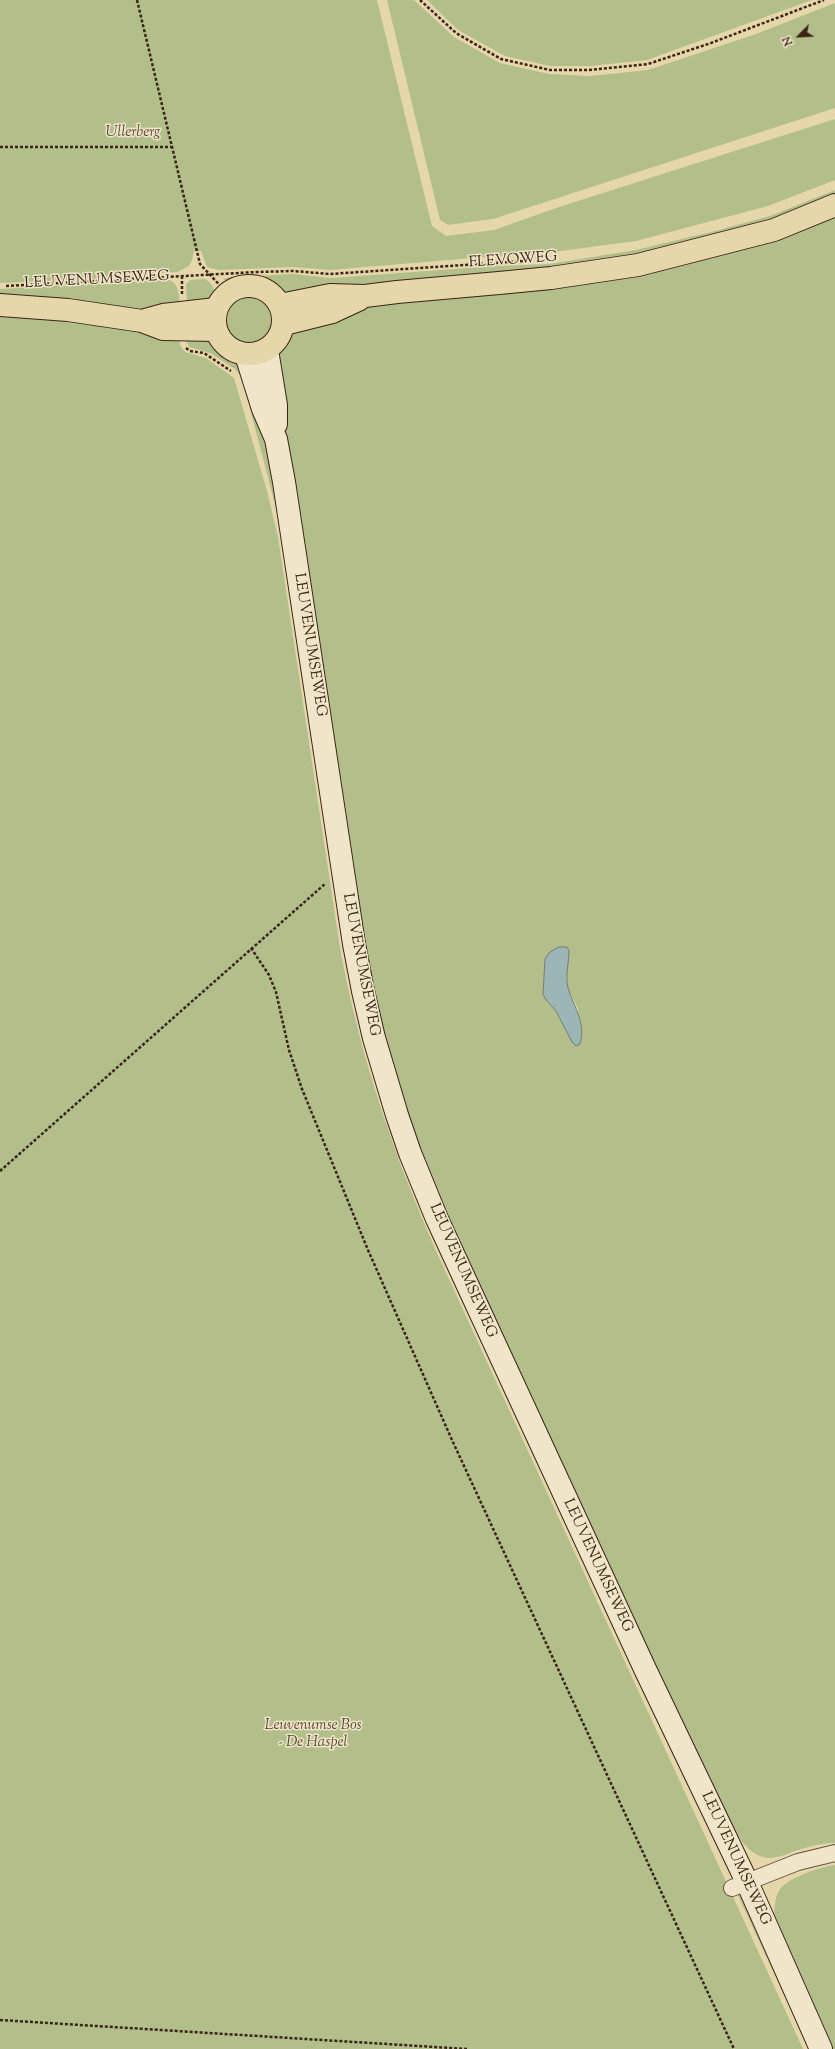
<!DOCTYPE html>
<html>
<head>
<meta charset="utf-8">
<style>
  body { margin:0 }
  #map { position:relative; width:835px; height:2049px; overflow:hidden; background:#e6d7ab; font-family:"Sorts Mill Goudy",serif }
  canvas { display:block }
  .north { position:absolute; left:779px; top:16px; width:40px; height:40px; -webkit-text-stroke:3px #efe5c8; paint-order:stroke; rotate:246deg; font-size:11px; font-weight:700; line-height:16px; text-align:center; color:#3b2317 }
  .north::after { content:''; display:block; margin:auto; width:14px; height:18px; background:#3b2317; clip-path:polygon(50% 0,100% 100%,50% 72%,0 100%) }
</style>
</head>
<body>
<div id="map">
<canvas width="835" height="2049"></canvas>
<div class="north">N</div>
</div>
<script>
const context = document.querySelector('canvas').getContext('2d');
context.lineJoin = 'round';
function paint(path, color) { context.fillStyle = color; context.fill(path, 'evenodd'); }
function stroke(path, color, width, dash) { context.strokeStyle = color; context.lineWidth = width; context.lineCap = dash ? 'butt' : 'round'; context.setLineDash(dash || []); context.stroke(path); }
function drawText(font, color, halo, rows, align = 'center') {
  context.font = font + ' "Sorts Mill Goudy",serif'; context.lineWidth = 3; context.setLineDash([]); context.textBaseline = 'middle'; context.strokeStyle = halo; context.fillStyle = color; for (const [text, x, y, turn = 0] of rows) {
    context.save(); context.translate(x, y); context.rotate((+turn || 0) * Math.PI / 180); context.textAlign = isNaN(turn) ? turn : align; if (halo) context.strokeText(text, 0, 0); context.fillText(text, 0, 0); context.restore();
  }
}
const green = new Path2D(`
  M0 0H377L432 226 446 236 494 230 559 207 835 119V180L768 206 636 241 546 253 496 256 330 270 293 267 219 270 207 267 201 251H194L192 260 189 266 177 272 135 274 104 278 0 283Z
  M387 0H414L454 37 500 63 549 74 590 76 648 70 756 34 835 3V108L493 219 448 225 440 220Z
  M427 0H812L647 60 590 66H550L505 56 458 30Z
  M835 190V195L772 221 638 256 550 270 283 295C273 288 264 281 251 280 241 279 232 286 223 279L232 277 293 274 331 278 496 266 549 264 636 250 715 231 770 216Z
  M835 214V1843C824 1843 812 1846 801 1849 793 1851 785 1856 777 1857 757 1862 744 1846 735 1831L691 1739 625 1609 417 1151 369 988 276 382V352L294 328 359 309ZM545 959 567 976V987L578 1009 572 1042 556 1011 546 1001 543 994Z
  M205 279C213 284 216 290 214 299L187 307 186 284 190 280Z
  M169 280C180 284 179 297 180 307L140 309 0 296V289Z
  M227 320a22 22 0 1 1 44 0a22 22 0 1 1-44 0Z
  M0 314 95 324 140 332 179 335 180 345 185 352 206 358 234 378 267 491 278 537 340 948C361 1061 395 1159 442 1264L803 2049H0Z
  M210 339 226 354 238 362 268 449 283 535 242 378 235 369 210 353 189 347 186 340Z
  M835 1865V2049H830L774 1913C775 1905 775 1896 780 1889 790 1877 820 1867 835 1865Z
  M737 1888 812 2049H809L735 1889Z`);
const water = new Path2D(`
  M559 947H567L569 951C569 962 565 976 568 988 574 1008 586 1022 580 1044L576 1046 572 1042 556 1011 546 1000 543 994 545 959 549 953Z`);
const path = new Path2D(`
  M137 0 200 264 227 293
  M420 0 456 33 501 59 550 70H589L648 64 711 43 824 0
  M0 147H171
  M6 286 256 272 293 271 330 274 524 261
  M182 294V277
  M186 348 190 351 204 353 231 371
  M251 948 269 975 276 992 289 1050 302 1089 368 1250 452 1440 734 2049
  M0 1171 326 883
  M0 2020 467 2049`);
const minor = new Path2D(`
  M732 1888 798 1862 835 1853`);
const secondary = new Path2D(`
  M267 350 276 405V424
  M246 355 263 409 276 439 284 482 354 944 363 991 374 1038 397 1115 410 1153 437 1219 645 1669 747 1882 821 2049`);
const primary = new Path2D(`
  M215 320a34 34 0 1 1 68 0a34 34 0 1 1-68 0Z
  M0 305 68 310 142 321 163 329 216 330
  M280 305 330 295 365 296 397 292 499 283 551 278 638 265 774 230 835 205
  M145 320 163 315 216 309
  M284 324 332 312 360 299`);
const parkNames = [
  ["Ullerberg",133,133],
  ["Leuvenumse Bos",313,1726],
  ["- De Haspel",313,1743]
];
const streetNames = [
  ["FLEVOWEG",513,261,-4],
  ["LEUVENUMSEWEG",97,281,-3],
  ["LEUVENUMSEWEG",309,645,81],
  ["LEUVENUMSEWEG",360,965,79],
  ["LEUVENUMSEWEG",462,1271,66],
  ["LEUVENUMSEWEG",597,1566,65],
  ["LEUVENUMSEWEG",735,1859,65]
];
paint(green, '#b2bf8b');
paint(water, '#9cb6b5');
stroke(water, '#757b76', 1);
stroke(minor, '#66503c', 18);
stroke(secondary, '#3b2317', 24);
stroke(primary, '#3b2317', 24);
stroke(path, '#3b2317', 2.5, [3, 2]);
stroke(minor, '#efe5c8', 16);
stroke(secondary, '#efe5c8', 22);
stroke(primary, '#e6d7ab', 22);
drawText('italic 15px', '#594a34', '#efe5c8', parkNames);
drawText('15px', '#3b2317', '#efe5c8', streetNames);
</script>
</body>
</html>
